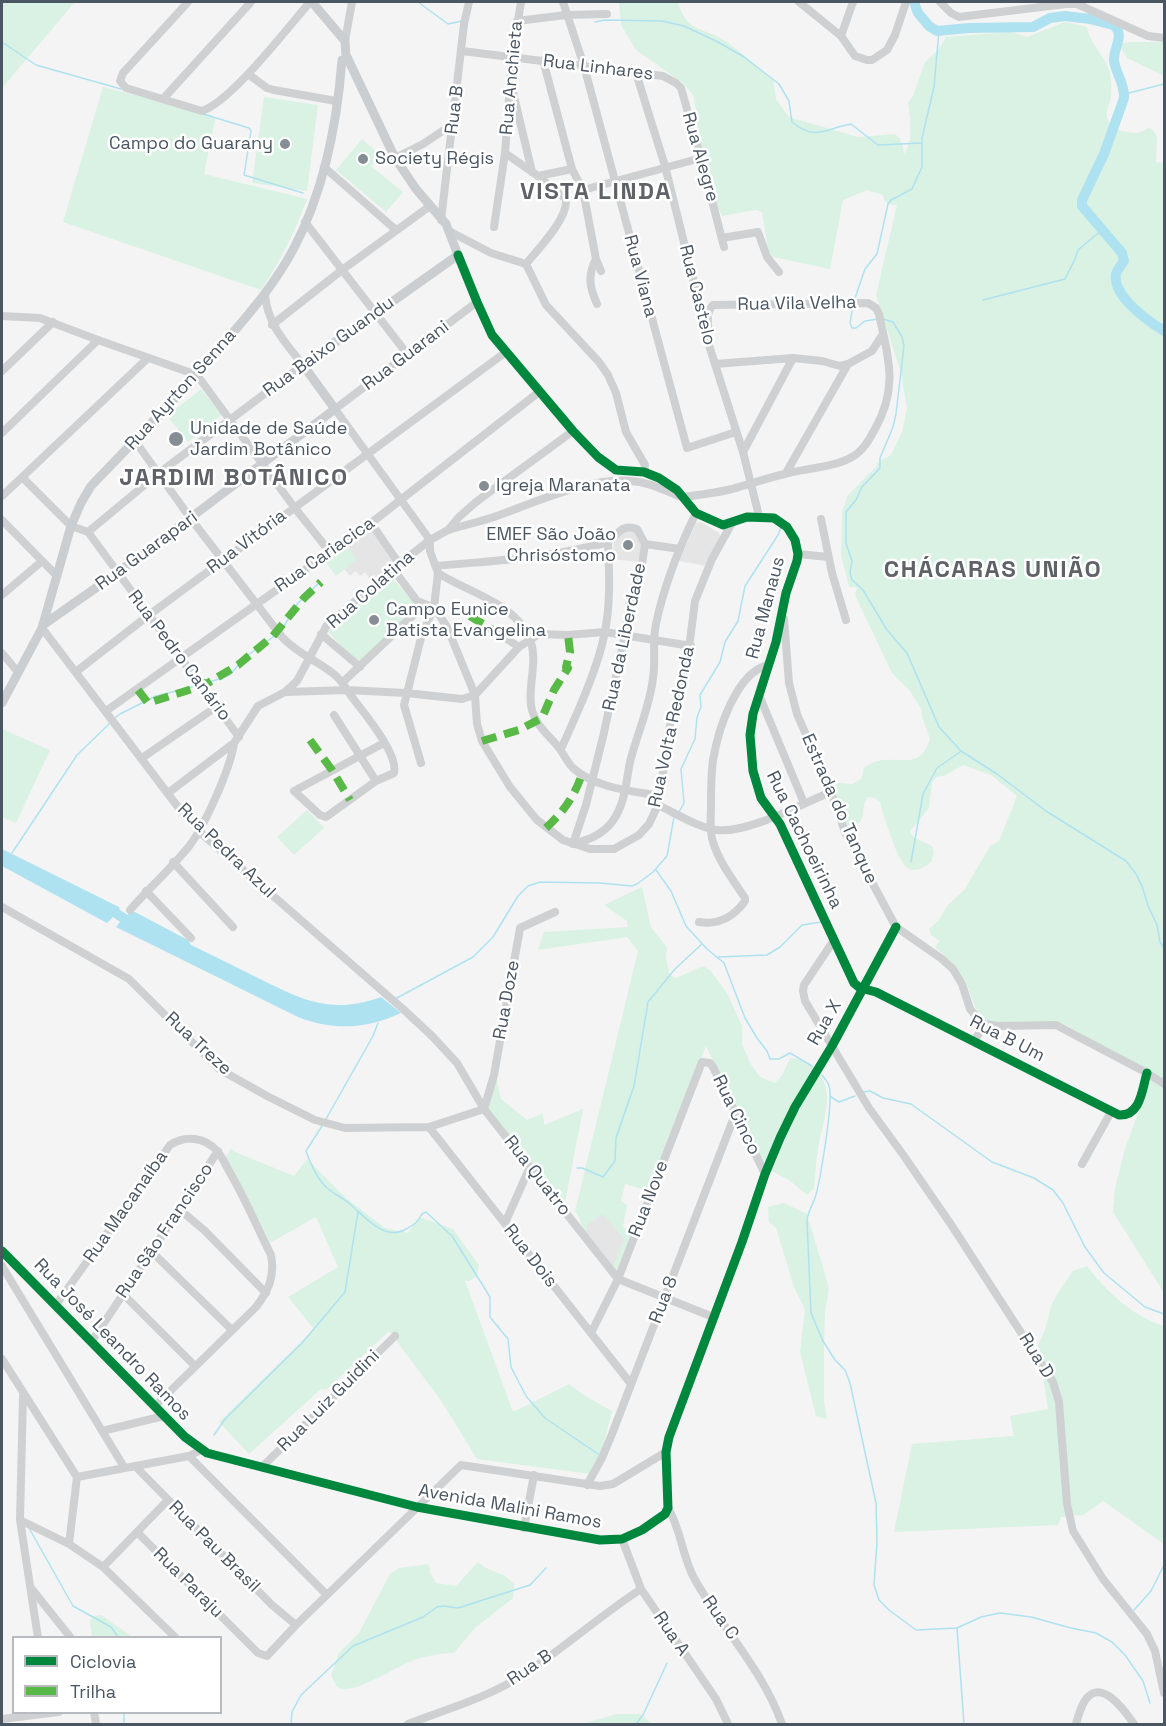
<!DOCTYPE html>
<html>
<head>
<meta charset="utf-8">
<style>
  body { margin:0 }
  #map { position:relative; width:1166px; height:1726px; overflow:hidden; background:#f4f4f4; font-family:"Space Grotesk",sans-serif }
  canvas { display:block }
  .frame { position:absolute; inset:0; border:3px solid #4a5661; pointer-events:none }
  .legend { position:absolute; left:12px; top:1636px; width:210px; height:78px; box-sizing:border-box; background:#fff; border:2px solid #b7bbc0; margin:0; padding:8px 10px; list-style:none; font-size:18px; color:#4a5661 }
  .legend li { display:flex; align-items:center; gap:12px; height:30px }
  .legend b { width:30px; border:2px solid #b7bbc0 }
</style>
</head>
<body>
<div id="map">
<canvas width="1166" height="1726"></canvas>
<div class="frame"></div>
<ul class="legend">
<li><b style="height:8px;background:#00873e"></b>Ciclovia</li>
<li><b style="height:8px;background:#58b947"></b>Trilha</li>
</ul>
</div>
<script>
const context = document.querySelector('canvas').getContext('2d');
context.lineJoin = 'round';
function paint(path, color) { context.fillStyle = color; context.fill(path, 'evenodd'); }
function stroke(path, color, width, dash) { context.strokeStyle = color; context.lineWidth = width; context.lineCap = dash ? 'butt' : 'round'; context.setLineDash(dash || []); context.stroke(path); }
function drawText(font, color, halo, rows, align = 'center') {
  context.font = font + ' "Space Grotesk",sans-serif'; context.lineWidth = 5; context.setLineDash([]); context.textBaseline = 'middle'; context.strokeStyle = halo; context.fillStyle = color; for (const [text, x, y, turn = 0] of rows) {
    context.save(); context.translate(x, y); context.rotate((+turn || 0) * Math.PI / 180); context.textAlign = isNaN(turn) ? turn : align; if (halo) context.strokeText(text, 0, 0); context.fillText(text, 0, 0); context.restore();
  }
}
const education = new Path2D(`
  M701 522 719 533 720 536 707 566 679 561 696 523Z
  M370 527 394 560 393 565 376 577 374 575 369 578 365 572 360 576 356 571 350 576 344 569 336 576 325 561Z
  M629 530 635 531 642 540 638 562 613 559 614 540 623 532Z
  M603 1201 631 1237 616 1272 581 1227Z`);
const green = new Path2D(`
  M2 2H75L2 88Z
  M619 2H678C687 34 703 26 725 41 742 52 757 67 773 79L776 99 788 116 792 118 858 137 895 134C902 139 903 146 904 154 914 140 910 119 908 103L913 96 925 62 938 50 946 37 1010 32 1027 37 1065 22 1087 27C1090 45 1106 56 1110 73 1111 80 1112 90 1111 97 1111 101 1108 106 1107 110 1105 123 1115 130 1126 132 1135 133 1141 134 1148 128L1152 129 1157 137 1156 162 1164 163V1293L1113 1212 1115 1188 1125 1149 1152 1075 1066 1025 1049 1022 1007 1024 988 1021 976 1010 966 982 957 967 935 947 940 941 931 935 929 929 938 921 947 906 965 889 990 846 999 841 1017 796 991 775 963 765 944 776 937 777 932 782 929 808 910 831 913 837 932 846 934 853 931 862C924 868 913 874 905 866 897 858 883 815 880 802L875 798 868 797C857 812 873 818 847 830L832 782 852 784 861 779 864 768C890 747 918 778 930 739L922 717V710L910 691 892 673 855 595 857 587H849L841 555 842 512 848 495 876 467 878 462 891 455 902 432 907 408 901 373 876 295 897 205 888 204 884 200 883 195 867 190 843 200 830 269 769 256 762 212 756 210 722 216 717 206 698 134 694 96 682 82 636 50 621 25Z
  M1133 42H1164V76L1127 58 1122 50V43Z
  M103 87 212 115 215 120 204 174 307 199C295 231 281 261 261 290L63 222Z
  M264 97 318 105 307 191 252 183Z
  M362 139 380 155 371 166 403 192 386 212 336 170Z
  M201 389 222 415 188 442 167 416Z
  M347 545 357 559 336 576 326 562Z
  M389 575 419 608 360 666 328 632Z
  M2 729 50 750 16 823 2 817Z
  M307 810 324 828 294 855 277 837Z
  M642 887 651 927 667 948 666 958 670 975 676 978 703 966 711 971 727 993 742 1026V1044L750 1063 760 1077 775 1083 783 1074 790 1058C801 1059 807 1061 815 1069 837 1090 823 1121 818 1148 816 1162 815 1176 814 1189L807 1195 789 1180 764 1167 706 1046 648 1191 625 1184 621 1201 627 1205 623 1226 631 1237 616 1272 613 1267 624 1239 603 1214 587 1225V1229L585 1232C579 1224 582 1219 575 1211L638 951 627 937 538 950 544 932 628 927 627 921 604 905Z
  M496 1076 501 1099 527 1120 543 1113 544 1125 583 1109 564 1208 488 1109Z
  M231 1148 235 1152 294 1176 307 1159 347 1199 385 1228 408 1233 419 1217 453 1229 479 1265 477 1276 469 1281H465L513 1412 569 1384 585 1396 612 1411 599 1463 591 1474 477 1459 440 1399 389 1331 326 1390 321 1389 249 1454 219 1422 314 1329 288 1297 338 1267 316 1217 270 1243 265 1232 227 1163 226 1157Z
  M784 1203 807 1214 829 1288 825 1312 824 1344V1402L827 1419 816 1416 800 1352 805 1310 794 1287 776 1228 769 1222 768 1207Z
  M1087 1266C1107 1292 1132 1316 1164 1326V1544L1103 1501 1083 1515 1061 1517 1058 1525 894 1532 912 1444 1014 1436 1010 1416 1048 1409 1041 1365 1034 1354 1045 1330 1051 1306 1059 1291 1073 1271Z
  M478 1562C491 1574 502 1570 514 1584L513 1598 475 1628 454 1653C441 1653 424 1656 412 1661 396 1667 358 1692 342 1689 336 1688 334 1681 331 1675L339 1653 359 1633 390 1574 399 1568 429 1564 430 1573 436 1583 456 1586Z
  M101 1615 131 1636 151 1637H92L90 1621 93 1616Z
  M616 1714H640L652 1724H583Z`);
const water = new Path2D(`
  M2 849 119 907 120 910 128 915 130 910 133 911 188 940 191 945C214 956 236 967 258 978 302 1000 332 1015 381 997L401 1013C367 1029 333 1031 298 1017L116 927 120 922 113 917 107 923 2 866Z`);
const stream = new Path2D(`
  M418 2 448 24 462 21
  M595 22 605 20 662 21 684 26 718 42 744 57 779 84 789 101 792 122C816 142 826 128 851 124L878 145 922 143
  M2 42 36 65 121 89
  M1125 94 1164 84
  M203 114 249 128 251 131 244 175 303 193
  M983 300 1065 279 1075 259 1078 250 1102 230
  M854 301 865 269 877 254 888 204 891 200 912 189 922 167V138L934 87 939 31
  M853 305 850 323 852 328H856L865 321 878 319
  M883 319 893 322 902 337 904 346 896 414 893 427 880 458V468L862 487 856 500 846 512V543L852 561 850 573 852 580 863 590 887 630 907 653 939 727 961 751 997 774 1046 811 1126 861 1136 874 1142 886 1149 908 1157 925 1160 942 1164 948
  M281 631 298 603 319 583
  M204 684 230 675 244 658 277 634
  M115 718 120 714 156 696 196 686
  M679 812 684 803 681 769 695 739 697 717 701 707 700 695 720 662 725 642 738 621 745 586 778 535 781 527
  M12 853 77 755 109 724
  M911 862 923 794 937 768 960 752
  M656 870 671 891 686 926 707 949 724 963 745 1018 757 1038 767 1051 770 1059H779L790 1053 812 1066
  M718 957 767 955 780 947 802 925 821 922
  M395 999 473 957 493 937 518 896 528 886 540 882 600 883 632 886 637 884 653 872 667 856 674 817
  M822 1075C824 1078 828 1082 829 1086 834 1100 820 1182 815 1198 812 1206 808 1212 807 1220L811 1313 823 1341 835 1360 845 1370 850 1383 876 1503 877 1542 874 1585 879 1600 889 1610 916 1630 957 1628 981 1617 1000 1613 1031 1617 1071 1628 1096 1633 1112 1642 1125 1655 1143 1681 1150 1703
  M864 1092 870 1091 883 1098 911 1104 992 1162 1034 1178 1053 1190 1063 1203 1085 1247 1104 1273 1145 1307 1164 1314
  M831 1097 839 1102 855 1096
  M326 1119 373 1036 378 1023
  M322 1126 306 1151C310 1162 318 1180 327 1188 334 1194 343 1198 350 1204 365 1217 385 1242 406 1229 414 1225 418 1222 422 1214L426 1212 452 1236 490 1297V1317L508 1339 511 1367 526 1396 545 1418 598 1454
  M577 1168H582L603 1177 615 1161 616 1138 634 1086 648 1002 675 969 702 944
  M214 1435 225 1419 302 1343 345 1292 358 1212
  M29 1528 73 1606 111 1627 119 1638
  M1134 1610 1151 1591 1164 1565
  M957 1628 964 1724
  M124 1712V1724
  M291 1724 292 1712 301 1695 353 1646 423 1617 437 1607 444 1606 458 1608 530 1585 546 1568
  M636 1724 643 1715 667 1663`);
const river = new Path2D(`
  M914 2 918 13 929 26 937 31 969 28 1033 27 1050 18 1065 16 1090 19 1113 25C1126 34 1113 48 1114 61 1116 74 1125 84 1124 98L1104 154 1082 200V206L1122 253 1124 261C1121 265 1117 270 1116 274 1112 296 1148 321 1164 331`);
const minor = new Path2D(`
  M188 2 123 73 120 81 126 88 202 111C231 102 288 27 310 2
  M563 2 584 66 687 448 736 432
  M799 2 841 36 855 56 867 60H872L887 50 895 35 906 2
  M940 2 951 13 959 17 1066 4H1077L1148 36 1164 38
  M517 21 566 15 607 14
  M841 36 853 2
  M345 41 352 2
  M462 51 663 76 676 83 681 88 701 158 724 247
  M543 60 572 169 583 190 596 259 601 271
  M636 73 665 166 705 327
  M248 74 267 88 274 90 336 101
  M513 92 532 172
  M163 99 251 2
  M505 153 538 176 566 199C568 219 538 249 526 264
  M395 158 423 144 447 128
  M324 167 396 230
  M538 176 572 169
  M583 190 701 158
  M441 220 464 24 469 2
  M305 222 408 355
  M494 227 505 153 512 58 521 2
  M449 231 491 253 526 264 546 305 599 362 608 375 616 393 626 432 645 465 644 472
  M722 238 758 232 767 257 779 272
  M458 255 477 302 492 335 573 431 598 457 616 470 644 472 659 478 677 490 696 513 723 525 747 517 774 518 787 527 795 540 798 554 797 561 786 593 776 642 753 714 750 735 753 771 761 798 780 824 854 983 860 988 876 992 1119 1115C1141 1116 1142 1089 1147 1073
  M596 259C587 276 590 288 597 304
  M2 316 40 318 98 340 197 375 294 507 330 552
  M272 325 342 270 430 206
  M707 339 743 452 759 516
  M715 364 793 358 822 361 840 366 848 364 872 351 883 334
  M2 371 53 322
  M2 433 98 340
  M135 441 191 519 282 637C300 656 317 660 335 675 343 682 346 689 352 697 363 712 399 754 394 773L376 781 326 817 320 815 294 791 384 743
  M743 452 793 358
  M786 473 848 364
  M22 477 71 526 88 532 239 737
  M2 496 148 358
  M683 497C699 495 716 493 732 489 750 484 767 478 785 474 806 468 833 468 852 457 863 451 869 440 875 429 899 386 888 358 879 314L876 308 868 303 713 305C703 315 711 329 708 342
  M821 519 832 573 846 620
  M2 520 57 576
  M371 523 400 565
  M449 530C464 525 479 522 494 517 534 503 588 477 631 481 648 482 664 490 679 496
  M88 532 159 473 303 365C285 342 268 325 265 295
  M430 540 335 409 477 302
  M645 544 680 549
  M798 554 828 557
  M436 566C487 561 538 559 588 547 594 545 601 545 606 542 619 537 618 523 637 529L645 544 642 564 630 600 625 635 603 737 586 805 573 844
  M393 569 417 601 427 605
  M438 573C467 592 513 602 529 637 539 659 528 683 531 705 533 721 544 731 555 743 562 750 566 761 573 768 595 788 632 791 660 796
  M2 595 41 562
  M434 607 447 627 475 695 477 724 482 741 510 787 537 820 563 840 590 849H614L639 835 649 824 658 805 670 725 687 664 695 601 712 559 732 523
  M784 619 789 683 797 714 831 792 845 832 896 927 942 959 953 969 962 984 970 1009 979 1020 985 1024 997 1026 1056 1025 1147 1073 1164 1084
  M42 628 181 811 200 828 202 834 403 1009 432 1036 457 1063 484 1109 618 1279 713 1317
  M496 632 519 647
  M321 634 360 667
  M2 653 17 671
  M77 671 149 615 506 352
  M343 682 424 605
  M286 692 347 690 406 693 462 699 475 695 519 647 539 634 568 635 605 632 691 646
  M759 695 804 803
  M106 711 371 523 539 392
  M334 715 376 781
  M561 749C576 716 599 666 605 631 611 601 609 571 608 542
  M142 758 216 707
  M421 763 404 705 421 638 434 607 438 573 430 551V540
  M168 793 234 743 258 706 285 692 297 681 327 625 393 569 430 540 448 530 459 517 476 502 573 431
  M658 805C675 813 699 828 717 830 747 834 803 803 831 792
  M573 844C588 840 602 835 612 822 625 805 626 782 630 762 637 734 650 706 653 678 656 660 652 642 656 624 664 585 679 548 696 513
  M173 862 233 927
  M146 891 191 938
  M2 907 129 979 219 1069 267 1096 315 1120 345 1128 429 1127 484 1109
  M130 910C149 888 172 868 190 845 205 825 231 767 234 743
  M699 922C718 925 733 918 745 901V898C733 880 719 862 713 842 709 830 711 818 711 805 711 790 711 775 713 760 718 730 736 673 768 665
  M834 940 804 985 803 991 805 1001 869 1108 904 1156 952 1226 1053 1382 1059 1402 1067 1504 1073 1531 1103 1579 1147 1634 1155 1651 1164 1693
  M974 1041 985 1024
  M484 1109 494 1075 520 928 555 912
  M429 1127 631 1384
  M1082 1164 1111 1112
  M179 1209 204 1230 266 1293
  M505 1223 530 1167
  M2 1251 185 1437 207 1453 417 1507 600 1540 622 1539 642 1530 665 1514 668 1508 666 1452 669 1437 742 1242 765 1174 780 1138 795 1107 832 1046 896 927
  M151 1251 232 1330
  M2 1266 124 1467
  M123 1294 195 1366
  M56 1305 170 1145C185 1135 205 1137 217 1151 222 1156 225 1164 229 1171 245 1198 257 1227 271 1255 275 1276 269 1290 256 1307L155 1406
  M591 1333 618 1279 702 1062 710 1063 713 1067 765 1174
  M92 1341 218 1151
  M2 1359 77 1477 69 1544
  M23 1396 20 1520 38 1638
  M102 1431 164 1416
  M189 1456 327 1595
  M135 1466 272 1605 296 1625
  M262 1467 395 1336
  M77 1477 189 1456 201 1450
  M587 1485 602 1458 612 1434 736 1112
  M668 1508C681 1529 682 1556 694 1578 721 1627 763 1670 782 1724
  M20 1520 69 1544 103 1567 176 1638
  M524 1528 534 1475
  M137 1532 258 1653 267 1656 296 1625 461 1465 600 1486 613 1484 666 1452
  M622 1539 641 1589 716 1699 728 1724
  M103 1567 168 1500
  M31 1588 71 1638
  M94 1712 96 1724
  M2 1719 59 1712
  M408 1724C447 1709 490 1697 526 1673 565 1647 601 1615 641 1589
  M1076 1724C1078 1717 1080 1709 1084 1702 1100 1675 1125 1711 1134 1724`);
const major = new Path2D(`
  M312 2 345 41 346 56
  M43 625 117 573 335 409 303 365 458 255 446 224 416 189 395 158 347 57
  M2 703 42 628 71 526 81 503 91 486C136 439 182 393 224 343 250 313 275 284 294 248 324 191 337 124 342 60`);
const quiet = new Path2D(`
  M470 616 496 632
  M138 690 148 703 192 689 198 684 208 683 238 665 273 636 304 598 321 582
  M310 740 332 770 350 800
  M482 741 519 730 542 718 554 690 568 668 566 667 570 652 568 635
  M546 828C564 811 574 797 582 774`);
const cycleway = new Path2D(`
  M458 255 477 302 492 335 573 431 598 457 616 470 644 472 659 478 677 490 696 513 723 525 747 517 774 518 787 527 795 540 798 554 797 561 786 593 776 642 753 714 750 735 753 771 761 798 780 824 854 983 860 988 876 992 1119 1115C1141 1116 1142 1089 1147 1073
  M2 1251 185 1437 207 1453 417 1507 600 1540 622 1539 642 1530 665 1514 668 1508 666 1452 669 1437 742 1242 765 1174 780 1138 795 1107 832 1046 896 927`);
const markers = [
  [285,144,6,"#868d94"],
  [363,159,6,"#868d94"],
  [176,439,8,"#868d94"],
  [484,486,6,"#868d94"],
  [628,545,6,"#868d94"],
  [374,620,6,"#868d94"]
];
const streetNames = [
  ["Rua Linhares",598,68,7],
  ["Rua Anchieta",512,78,-85],
  ["Rua B",455,110,-83],
  ["Rua Alegre",700,157,74],
  ["Rua Viana",640,276,75],
  ["Rua Castelo",697,295,76],
  ["Rua Vila Velha",797,304,-1],
  ["Rua Baixo Guandu",329,347,-36],
  ["Rua Guarani",406,356,-37],
  ["Rua Ayrton Senna",181,390,-48],
  ["Rua Vitória",247,542,-37],
  ["Rua Guarapari",147,551,-36],
  ["Rua Cariacica",325,555,-35],
  ["Rua Colatina",371,590,-41],
  ["Rua Manaus",766,608,-75],
  ["Rua da Liberdade",625,637,-78],
  ["Rua Pedro Canário",179,656,53],
  ["Rua Volta Redonda",672,727,-78],
  ["Estrada do Tanque",839,809,66],
  ["Rua Cachoeirinha",804,840,64],
  ["Rua Pedra Azul",226,851,44],
  ["Rua Doze",507,1000,-80],
  ["Rua X",825,1023,-60],
  ["Rua B Um",1007,1039,27],
  ["Rua Treze",198,1044,43],
  ["Rua Cinco",736,1115,64],
  ["Rua Quatro",537,1176,52],
  ["Rua Nove",649,1199,-69],
  ["Rua Macanaíba",126,1207,-55],
  ["Rua São Francisco",165,1231,-56],
  ["Rua Dois",530,1256,52],
  ["Rua 8",664,1300,-69],
  ["Rua José Leandro Ramos",112,1340,46],
  ["Rua D",1036,1356,58],
  ["Rua Luiz Guidini",329,1401,-45],
  ["Avenida Malini Ramos",510,1507,10],
  ["Rua Pau Brasil",214,1547,45],
  ["Rua Paraju",188,1583,45],
  ["Rua C",720,1618,55],
  ["Rua A",671,1634,56],
  ["Rua B",530,1668,-34]
];
const poiNames = [
  ["Campo do Guarany",273,144,"right"],
  ["Society Régis",375,159],
  ["Unidade de Saúde",190,429],
  ["Jardim Botânico",190,450],
  ["Igreja Maranata",496,486],
  ["EMEF São João",616,535,"right"],
  ["Chrisóstomo",616,556,"right"],
  ["Campo Eunice",386,610],
  ["Batista Evangelina",386,631]
];
const districtNames = [
  ["VISTA LINDA",596,192],
  ["JARDIM BOTÂNICO",234,478],
  ["CHÁCARAS UNIÃO",993,570]
];
paint(education, '#e6e5e6');
paint(green, '#d9f2e3');
paint(water, '#aee2f0');
stroke(stream, '#aee2f0', 1.5);
stroke(river, '#aee2f0', 10);
stroke(minor, '#ced0d2', 8);
stroke(major, '#caced1', 9);
stroke(quiet, '#58b947', 8, [15, 8]);
stroke(cycleway, '#00873e', 9);
for (const [x, y, r, color] of markers) { const dot = new Path2D(); dot.arc(x, y, r, 0, 2 * Math.PI); context.fillStyle = color; context.fill(dot); stroke(dot, '#fff', 2); }
drawText('18px', '#4a5661', '#fff', streetNames);
drawText('18px', '#4a5661', '#fff', poiNames, 'left');
context.letterSpacing = '1.5px';
drawText('bold 24px', '#5f6368', '#fff', districtNames);
context.letterSpacing = '0px';
</script>
</body>
</html>
